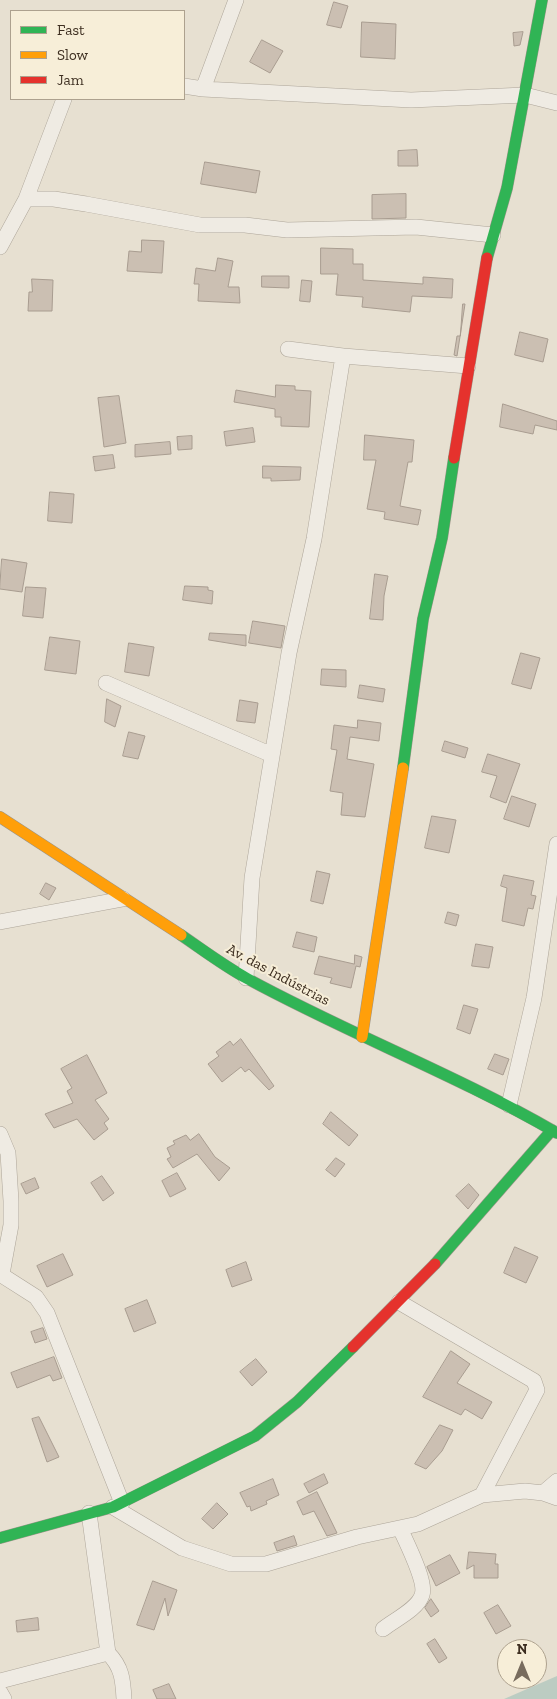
<!DOCTYPE html>
<html>
<head>
<meta charset="utf-8">
<style>
  body { margin:0 }
  #map { position:relative; width:557px; height:1699px; overflow:hidden; background:#e7e0d1; font-family:"Zilla Slab",serif }
  canvas { display:block }
  .legend { position:absolute; left:10px; top:10px; width:175px; height:90px; box-sizing:border-box; background:#f7eed8; border:1px solid #ada18e; margin:0; padding:6px 9px; list-style:none; font-size:15px; color:#3d2e20 }
  .legend li { display:flex; align-items:center; gap:10px; height:25px }
  .legend b { width:25px; border:1px solid #ada18e }
  .north { position:absolute; left:497px; top:1639px; width:50px; height:50px; box-sizing:border-box; background:#f7eed8; border:1px solid #ada18e; border-radius:50%; rotate:0deg; font-size:14px; font-weight:700; line-height:20px; text-align:center; color:#3d2e20 }
  .north::after { content:''; display:block; margin:auto; width:18px; height:22px; background:#786c5e; clip-path:polygon(50% 0,100% 100%,50% 72%,0 100%) }
</style>
</head>
<body>
<div id="map">
<canvas width="557" height="1699"></canvas>
<ul class="legend">
<li><b style="height:6px;background:#30b455"></b>Fast</li>
<li><b style="height:6px;background:#ff9f0a"></b>Slow</li>
<li><b style="height:6px;background:#e5322d"></b>Jam</li>
</ul>
<div class="north">N</div>
</div>
<script>
const context = document.querySelector('canvas').getContext('2d');
context.lineJoin = 'round';
function paint(path, color) { context.fillStyle = color; context.fill(path, 'evenodd'); }
function stroke(path, color, width, dash) { context.strokeStyle = color; context.lineWidth = width; context.lineCap = dash ? 'butt' : 'round'; context.setLineDash(dash || []); context.stroke(path); }
function drawText(font, color, halo, rows, align = 'center') {
  context.font = font + ' "Zilla Slab",serif'; context.lineWidth = 4; context.setLineDash([]); context.textBaseline = 'middle'; context.strokeStyle = halo; context.fillStyle = color; for (const [text, x, y, turn = 0] of rows) {
    context.save(); context.translate(x, y); context.rotate((+turn || 0) * Math.PI / 180); context.textAlign = isNaN(turn) ? turn : align; if (halo) context.strokeText(text, 0, 0); context.fillText(text, 0, 0); context.restore();
  }
}
const water = new Path2D(`
  M557 1676V1699H504Z`);
const building = new Path2D(`
  M334 2 348 6 341 28 327 25Z
  M362 22 396 24 395 59 361 57Z
  M523 32 520 45 514 46 513 33Z
  M262 40 283 51 270 73 250 62Z
  M417 150 418 166H398V151Z
  M205 162 260 171 256 193 201 184Z
  M406 194V218L372 219V195Z
  M142 240 164 241 162 273 127 271 129 251 141 252Z
  M321 248 353 249V264H363V280L423 284V277L453 279 452 298 412 296 410 312 362 307 363 297 336 295 338 274H321Z
  M218 258 233 261 228 287H239L240 303 198 301 199 284H194L196 268 215 271Z
  M262 276H289V288L262 287Z
  M32 279 53 280 52 311H28L29 292H32Z
  M302 280 312 281 310 302 300 301Z
  M463 304H465L457 356 454 355 457 336H460Z
  M520 332 548 339 543 362 515 355Z
  M276 385 295 386V390L311 391 309 427 281 426V417H275V409L234 402 236 390 275 397Z
  M119 396 126 443 104 447 98 398Z
  M503 404 557 421V430L535 425 533 434 500 427Z
  M253 428 255 442 226 446 224 432Z
  M365 435 414 440 412 462H408L400 506 421 510 418 525 384 519 385 512 367 509 376 460H364Z
  M192 436V449L178 450 177 437Z
  M170 442 171 454 135 457V445Z
  M113 455 115 468 95 471 93 457Z
  M263 466 301 467 300 480 271 481V478H263Z
  M50 492 74 494 72 523 48 521Z
  M2 559 27 563 22 592 0 589Z
  M375 574 388 576 384 596 383 620 370 619Z
  M185 586 208 587V590L213 591 212 604 183 600Z
  M26 587 46 588 43 618 23 616Z
  M253 621 285 626 281 648 249 643Z
  M210 633 246 635V646L209 640Z
  M50 637 80 641 76 674 45 670Z
  M129 643 154 647 149 676 125 672Z
  M521 653 540 658 531 689 512 684Z
  M322 669 346 670V687L321 685Z
  M360 685 385 689 383 702 358 698Z
  M107 699 121 706 115 727 105 722Z
  M240 700 258 703 255 723 237 721Z
  M358 720 381 723 379 741 350 737 347 759 374 764 365 817 341 815 343 793 330 791 337 750 331 749 334 725 357 728Z
  M129 732 145 736 138 759 123 756Z
  M445 741 468 748 465 758 442 751Z
  M488 754 520 764 506 803 490 797 497 776 482 772Z
  M512 796 536 804 529 827 504 819Z
  M432 816 456 820 449 853 425 848Z
  M317 871 330 874 323 904 311 901Z
  M504 875 534 881 531 895 536 896 533 909 528 908 524 926 502 921 507 888 501 886Z
  M46 883 56 888 49 900 40 894Z
  M448 912 459 915 456 926 445 923Z
  M297 932 317 937 314 952 293 947Z
  M476 944 493 947 489 968 472 966Z
  M355 955 362 957 360 967 356 966 351 988 330 983 332 978 314 974 319 956 354 964Z
  M464 1005 478 1009 470 1034 457 1029Z
  M241 1039 274 1086 269 1090 249 1069 245 1072 241 1067 222 1082 208 1064 219 1056 216 1052 230 1041 233 1045Z
  M495 1054 509 1059 503 1075 488 1069Z
  M87 1055 107 1093 95 1100 109 1119 104 1123 108 1129 94 1140 77 1119 54 1128 45 1114 73 1103 67 1091 72 1088 61 1069Z
  M331 1112 358 1135 349 1146 323 1124Z
  M199 1134 215 1157 230 1168 219 1181 197 1154 173 1168 167 1159 171 1157 167 1148 175 1144 173 1141 186 1135 190 1140Z
  M336 1158 345 1164 335 1177 326 1170Z
  M177 1173 186 1189 170 1197 162 1181Z
  M102 1176 114 1193 103 1201 91 1183Z
  M35 1178 39 1188 26 1194 21 1184Z
  M469 1184 479 1195 468 1209 456 1196Z
  M515 1247 538 1257 526 1283 504 1273Z
  M63 1254 73 1275 47 1287 37 1266Z
  M246 1262 252 1280 232 1287 226 1270Z
  M147 1300 156 1323 134 1332 125 1309Z
  M43 1328 47 1339 35 1343 31 1332Z
  M451 1351 470 1364 457 1383 492 1402 482 1419 465 1409 461 1415 423 1397Z
  M54 1357 62 1378 53 1381 50 1375 17 1388 11 1373Z
  M256 1359 267 1372 252 1386 240 1372Z
  M39 1417 59 1457 47 1462 32 1419Z
  M440 1425 453 1430 442 1451 426 1469 415 1464Z
  M324 1474 328 1483 309 1493 304 1484Z
  M273 1479 279 1495 266 1501 267 1504 251 1511 250 1506 247 1507 240 1493Z
  M317 1492 337 1533 327 1536 314 1511 303 1515 297 1502Z
  M217 1503 228 1514 213 1529 202 1519Z
  M294 1536 297 1545 277 1551 274 1543Z
  M469 1552 496 1554 495 1564H498V1578H474V1565L467 1569Z
  M450 1555 460 1573 436 1586 427 1567Z
  M153 1581 177 1590 168 1616 165 1598 154 1630 137 1625Z
  M431 1599 439 1611 431 1617 425 1608Z
  M498 1605 511 1626 496 1634 484 1613Z
  M38 1618 39 1630 17 1632 16 1621Z
  M435 1639 447 1658 439 1663 427 1644Z
  M169 1684 176 1699H157L153 1690Z`);
const street = new Path2D(`
  M184 86 203 89 236 0
  M203 89 411 100 525 95 557 103
  M26 199H54L86 204 200 225H245L287 230 416 227 493 235
  M0 247 26 199 64 99
  M288 349 343 356 468 366
  M106 683 272 755
  M0 922 123 899
  M246 978 252 878 289 653 314 539 343 356
  M509 1105 534 998 557 844
  M0 1134 8 1153 11 1201V1225L2 1274
  M0 1274 36 1297 47 1313 122 1503
  M399 1302 534 1381 537 1390 482 1495
  M543 1493 557 1481
  M113 1507 182 1548 231 1564H266L357 1537 418 1524 482 1495 525 1491 543 1493 557 1498
  M89 1513 108 1653C122 1667 123 1680 124 1699
  M383 1629C394 1620 418 1609 422 1595 427 1582 406 1542 400 1528
  M0 1681 108 1653
  M0 1692 4 1699`);
const fast = new Path2D(`
  M487 258 507 188 542 0
  M403 768 423 619 442 538 454 458
  M181 935C203 950 224 966 248 979 349 1034 457 1075 557 1133
  M435 1264 552 1130
  M0 1538 113 1507 255 1436 297 1402 353 1347`);
const slow = new Path2D(`
  M0 817 181 935
  M362 1037 403 768`);
const jam = new Path2D(`
  M454 458 487 258
  M353 1347 435 1264`);
const streetNames = [
  ["Av. das Indústrias",278,975,28]
];
paint(water, '#bcccc2');
paint(building, '#cbbfb2');
stroke(building, '#a89c90', 1);
stroke(street, '#ada599', 16);
stroke(fast, '#9c958a', 12);
stroke(slow, '#9c958a', 12);
stroke(jam, '#9c958a', 12);
stroke(street, '#efebe3', 15);
stroke(fast, '#30b455', 11);
stroke(slow, '#ff9f0a', 11);
stroke(jam, '#e5322d', 11);
drawText('15px', '#3d2e20', '#f7eed8', streetNames);
</script>
</body>
</html>
